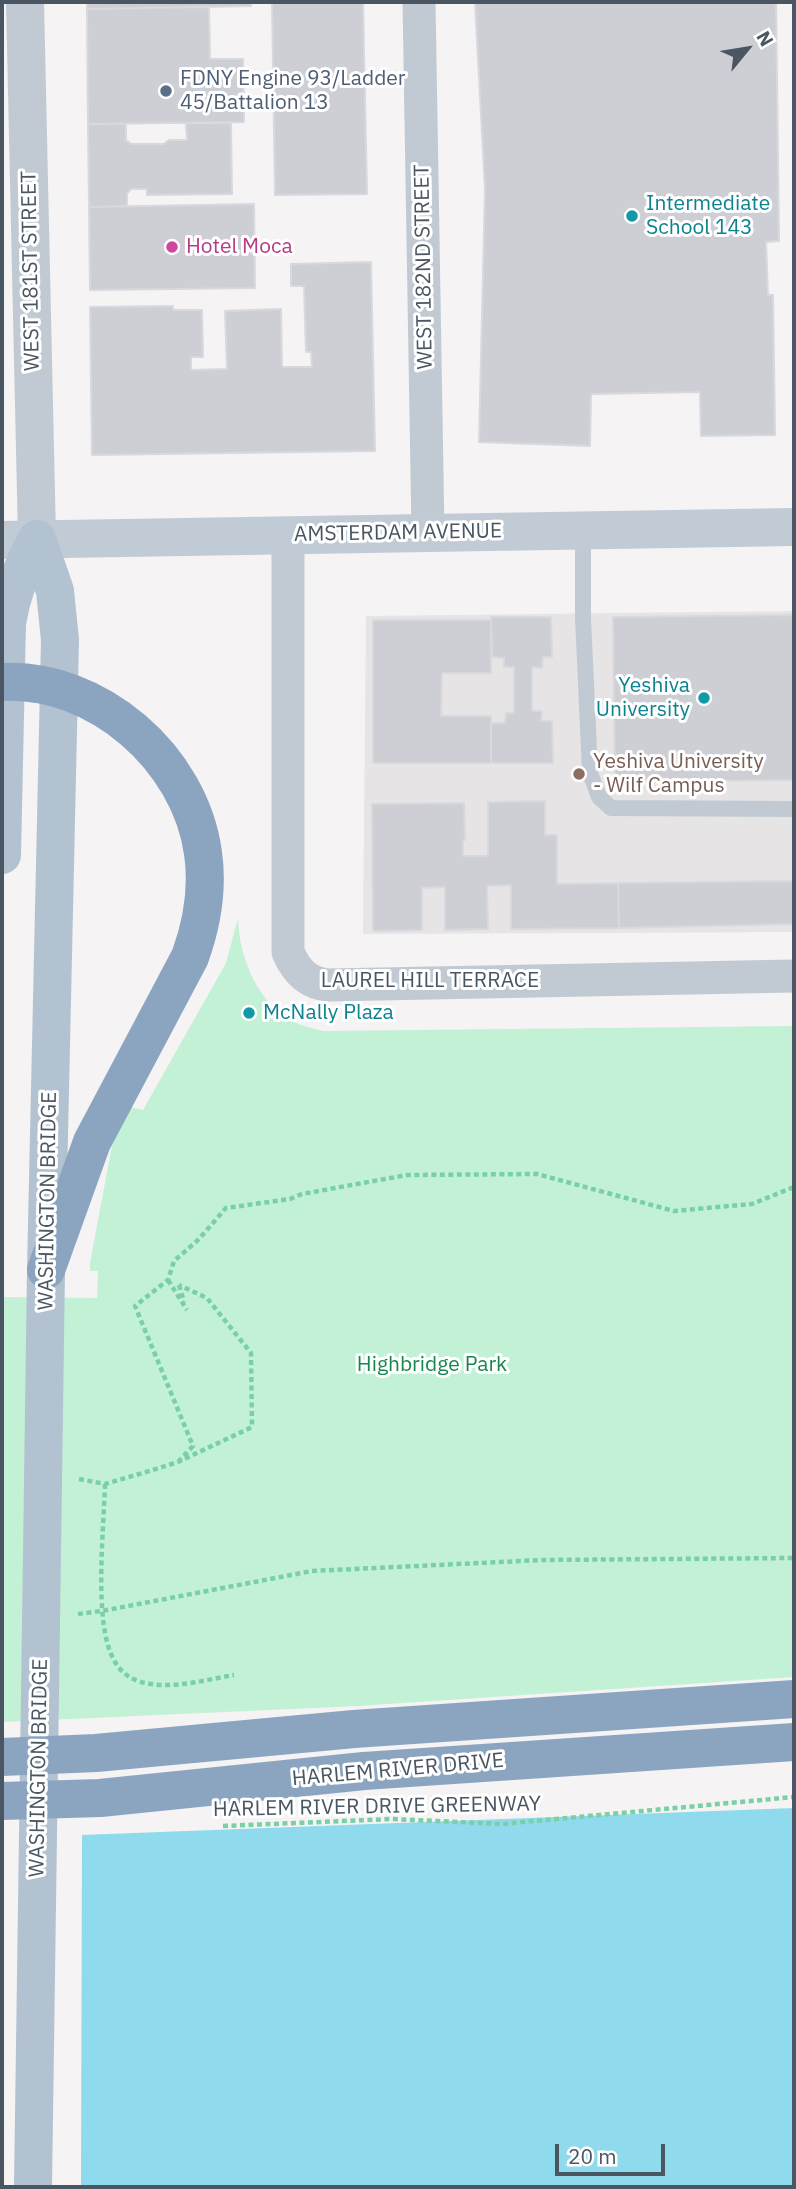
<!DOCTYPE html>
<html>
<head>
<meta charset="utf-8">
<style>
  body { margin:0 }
  #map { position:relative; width:796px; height:2189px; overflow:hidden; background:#f5f3f3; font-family:"IBM Plex Sans",sans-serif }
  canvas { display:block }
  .frame { position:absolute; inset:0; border:4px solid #4a5661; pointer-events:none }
  .north { position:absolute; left:712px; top:14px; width:70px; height:70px; -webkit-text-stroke:5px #fff; paint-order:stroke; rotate:60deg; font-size:19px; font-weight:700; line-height:28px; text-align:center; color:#4a5661 }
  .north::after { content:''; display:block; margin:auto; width:24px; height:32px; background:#4a5661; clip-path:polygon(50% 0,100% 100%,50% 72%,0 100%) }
  .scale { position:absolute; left:555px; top:2144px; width:110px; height:32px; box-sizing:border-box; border:4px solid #4a5661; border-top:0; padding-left:9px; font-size:21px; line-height:24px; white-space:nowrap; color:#4a5661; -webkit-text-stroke:5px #fff; paint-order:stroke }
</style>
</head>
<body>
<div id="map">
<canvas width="796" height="2189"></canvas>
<div class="frame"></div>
<div class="north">N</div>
<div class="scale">20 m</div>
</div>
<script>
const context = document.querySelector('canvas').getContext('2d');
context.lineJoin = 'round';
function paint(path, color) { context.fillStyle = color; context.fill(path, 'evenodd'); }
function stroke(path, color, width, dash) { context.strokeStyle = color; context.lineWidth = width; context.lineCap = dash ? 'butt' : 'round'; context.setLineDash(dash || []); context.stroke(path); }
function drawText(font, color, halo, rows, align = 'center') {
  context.font = font + ' "IBM Plex Sans",sans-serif'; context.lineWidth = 6; context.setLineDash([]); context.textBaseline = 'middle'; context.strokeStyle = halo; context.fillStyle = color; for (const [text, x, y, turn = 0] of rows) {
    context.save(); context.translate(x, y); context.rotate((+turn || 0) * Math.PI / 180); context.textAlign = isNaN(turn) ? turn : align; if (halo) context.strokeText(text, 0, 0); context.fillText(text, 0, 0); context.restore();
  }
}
const education = new Path2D(`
  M794 611V932L363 934 366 616Z`);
const green = new Path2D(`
  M238 918C239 955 255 997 287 1018 298 1025 311 1028 323 1031L794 1026V1677L358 1706 2 1722V1297L97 1298 98 1271H90V1263L114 1135 130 1107 143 1110 226 963Z`);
const water = new Path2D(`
  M794 1808V2187H2V1838Z`);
const pier = new Path2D(`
  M82 1832 81 2187H2V1834Z`);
const building = new Path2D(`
  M87 2H251V6L87 9Z
  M272 2H363L367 194 275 195Z
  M475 2H776L779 241 766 242 768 295H773L775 435 701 436 700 392 591 394 590 446 479 442 485 190Z
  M209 7 210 59H243L244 122 88 124 87 9Z
  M186 123H231L232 194 147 195V189H131L127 194V206L89 207 88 124H126V140L131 144H164L169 140H187Z
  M254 204 255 288 90 290 89 207Z
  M371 262 375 451 92 455 90 307 173 306V310H202L203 357H191V370L227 369 225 311 281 309 282 367H312L311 352H306L304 286H291V264Z
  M794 615V780L615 782 613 617Z
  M491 617H551L552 657H543L542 668 532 667V711H542L541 721H552L553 763H491V723H505L506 713H514V667H504V658L492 657Z
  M373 620H491V673H442L441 716H491V763H373Z
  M545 801V835H557V884L618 883 619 928 511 929V885L487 886 488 929 445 930V887L422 888V930L373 931 372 804 464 803 465 840H463V856H488V802Z
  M794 881V924L619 928 618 883Z`);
const path = new Path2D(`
  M168 1280 187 1310
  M179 1285 184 1302
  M178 1462 193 1446 135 1306 168 1280 174 1261 198 1240 226 1208 290 1199 302 1194 407 1175 537 1174 674 1211 752 1204 794 1187
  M79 1479 105 1484 146 1472 178 1462 252 1427 251 1353 207 1298 179 1285
  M105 1484C104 1528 93 1624 114 1660 119 1670 127 1677 138 1681 168 1691 204 1680 234 1675
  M78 1614 102 1611 312 1571 542 1560 794 1558
  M223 1826 392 1819 502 1824 794 1797`);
const service = new Path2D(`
  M583 530V618L590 773 599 797 611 808 794 809`);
const minor = new Path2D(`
  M419 2 428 533
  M288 535V952C296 971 307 983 328 985L794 976`);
const tertiary = new Path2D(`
  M25 2 37 539`);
const secondary = new Path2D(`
  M2 540 794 527`);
const primary = new Path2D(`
  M2 855 7 623C12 592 22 566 37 539
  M33 2187 46 1270 60 640 55 591 37 539`);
const motorway = new Path2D(`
  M2 682C97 677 190 758 203 853 208 888 202 924 190 957L92 1142 46 1270
  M2 1757 96 1753 354 1729 794 1699
  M2 1801 100 1798 364 1771 794 1742`);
const markers = [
  [166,91,7,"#5c6f8a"],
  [632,216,7,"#0f9aa8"],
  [172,247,7,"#d1479c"],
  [704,698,7,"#0f9aa8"],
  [579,774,7,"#8d6e63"],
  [249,1013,7,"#0f9aa8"]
];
const serviceNames = [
  ["FDNY Engine 93/Ladder",180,79],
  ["45/Battalion 13",180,103]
];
const cultureNames = [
  ["Intermediate",646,204],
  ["School 143",646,228],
  ["Yeshiva",690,686,"right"],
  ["University",690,710,"right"],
  ["McNally Plaza",263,1013]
];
const hotelNames = [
  ["Hotel Moca",186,247]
];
const streetNames = [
  ["WEST 182ND STREET",424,267,-91],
  ["WEST 181ST STREET",31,271,-91],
  ["AMSTERDAM AVENUE",398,533,-1],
  ["LAUREL HILL TERRACE",430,981],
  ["WASHINGTON BRIDGE",48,1201,-89],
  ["WASHINGTON BRIDGE",39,1768,-89],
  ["HARLEM RIVER DRIVE",398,1770,-5],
  ["HARLEM RIVER DRIVE GREENWAY",377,1807,-1]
];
const educationNames = [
  ["Yeshiva University",593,762],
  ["- Wilf Campus",593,786]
];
const parkNames = [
  ["Highbridge Park",432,1365]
];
paint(education, '#e6e4e5');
paint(green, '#c3f1d5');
paint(water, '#90daee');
paint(pier, '#f5f3f3');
paint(building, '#cdcfd5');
stroke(building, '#d7d9de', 2);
stroke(path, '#7ad0a6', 4.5, [5, 3.5]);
stroke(service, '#c1cad2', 16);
stroke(minor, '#c1cad2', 33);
stroke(tertiary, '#c1cad2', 38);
stroke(secondary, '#c1cbd6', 38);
stroke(primary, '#b3c2d1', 38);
stroke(motorway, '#8ba5c1', 38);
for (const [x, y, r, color] of markers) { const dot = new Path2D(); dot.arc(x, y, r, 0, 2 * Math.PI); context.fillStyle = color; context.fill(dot); stroke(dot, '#fff', 2.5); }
drawText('21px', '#4e5e75', '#fff', serviceNames, 'left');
drawText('21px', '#0d838f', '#fff', cultureNames, 'left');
drawText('21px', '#b23c85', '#fff', hotelNames, 'left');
drawText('21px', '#4a5661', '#fff', streetNames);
drawText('21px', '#785e54', '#fff', educationNames, 'left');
drawText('21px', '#17864f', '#fff', parkNames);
</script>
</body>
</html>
